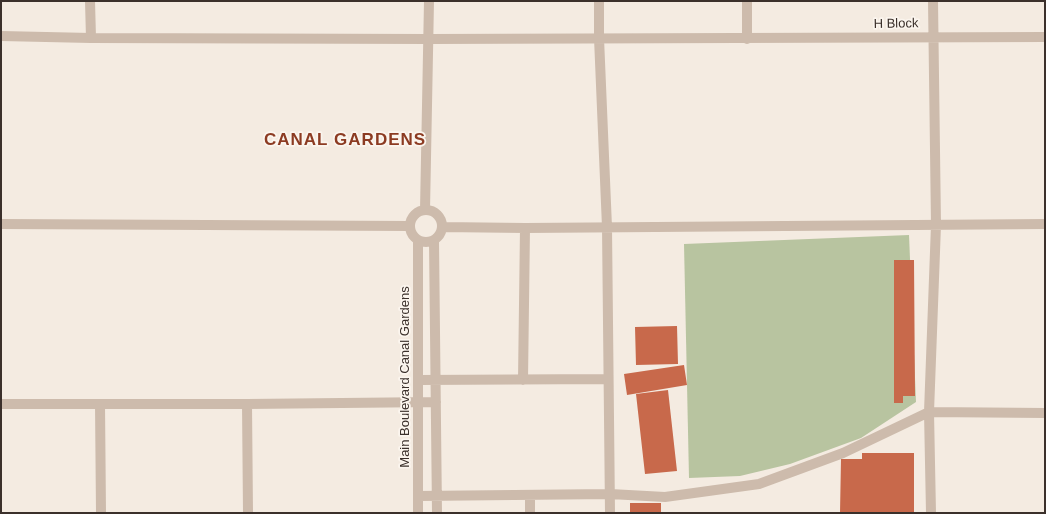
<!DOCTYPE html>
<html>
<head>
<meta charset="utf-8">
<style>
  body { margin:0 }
  #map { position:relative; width:1046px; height:514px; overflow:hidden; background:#f4ebe1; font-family:Helvetica,sans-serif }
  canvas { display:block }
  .frame { position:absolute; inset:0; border:2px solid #3b302b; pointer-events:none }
</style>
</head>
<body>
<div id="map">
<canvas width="1046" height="514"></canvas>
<div class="frame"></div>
</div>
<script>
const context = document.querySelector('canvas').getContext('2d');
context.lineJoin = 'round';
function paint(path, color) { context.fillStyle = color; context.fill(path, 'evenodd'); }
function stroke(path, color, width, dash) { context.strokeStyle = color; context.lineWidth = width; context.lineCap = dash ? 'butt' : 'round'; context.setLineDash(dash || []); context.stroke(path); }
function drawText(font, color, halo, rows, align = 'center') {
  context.font = font + ' Helvetica,sans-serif'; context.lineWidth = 3.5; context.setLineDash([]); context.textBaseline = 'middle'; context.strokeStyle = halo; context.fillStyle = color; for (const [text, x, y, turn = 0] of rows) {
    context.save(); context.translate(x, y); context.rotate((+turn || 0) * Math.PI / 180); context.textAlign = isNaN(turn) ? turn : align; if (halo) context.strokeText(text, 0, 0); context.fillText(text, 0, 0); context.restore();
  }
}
const green = new Path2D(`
  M909 235 916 402 861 438 790 464 740 476 689 478 684 244Z`);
const building = new Path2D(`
  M894 260H914L915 396H903V403H894Z
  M677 326 678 364 636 365 635 327Z
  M684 365 687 385 627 395 624 374Z
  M668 390 677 471 645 474 636 394Z
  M862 453H914V513H840L841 459H862Z
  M630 503H661V513H630Z`);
const minor = new Path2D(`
  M90 1 91 38
  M599 1V38L607 227 610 513
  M747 1V39
  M1 36 91 38 429 39 1045 37
  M410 226a16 16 0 1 1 32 0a16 16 0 1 1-32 0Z
  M425 210 429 1
  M1 224 410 226
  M442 227 525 228 1045 224
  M418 240V513
  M434 241 437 513
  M419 380 608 379
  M523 380 525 228
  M1 404H247L436 402
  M100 404 101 513
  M247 404 248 513
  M418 496 610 494 665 497 759 484 843 453 929 412 1045 413
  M530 513V495
  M931 513 929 412 936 225 933 1`);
const streetNames = [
  ["H Block",896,24,-1],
  ["Main Boulevard Canal Gardens",405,377,-90]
];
const districtNames = [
  ["CANAL GARDENS",345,140]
];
paint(green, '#b8c4a0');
paint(building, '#c8694b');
stroke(minor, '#cdbbac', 10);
drawText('13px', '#3b302b', '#fbf5ee', streetNames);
context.letterSpacing = '1px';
drawText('bold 17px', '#8c3b22', '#fbf5ee', districtNames);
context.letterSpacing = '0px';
</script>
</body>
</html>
